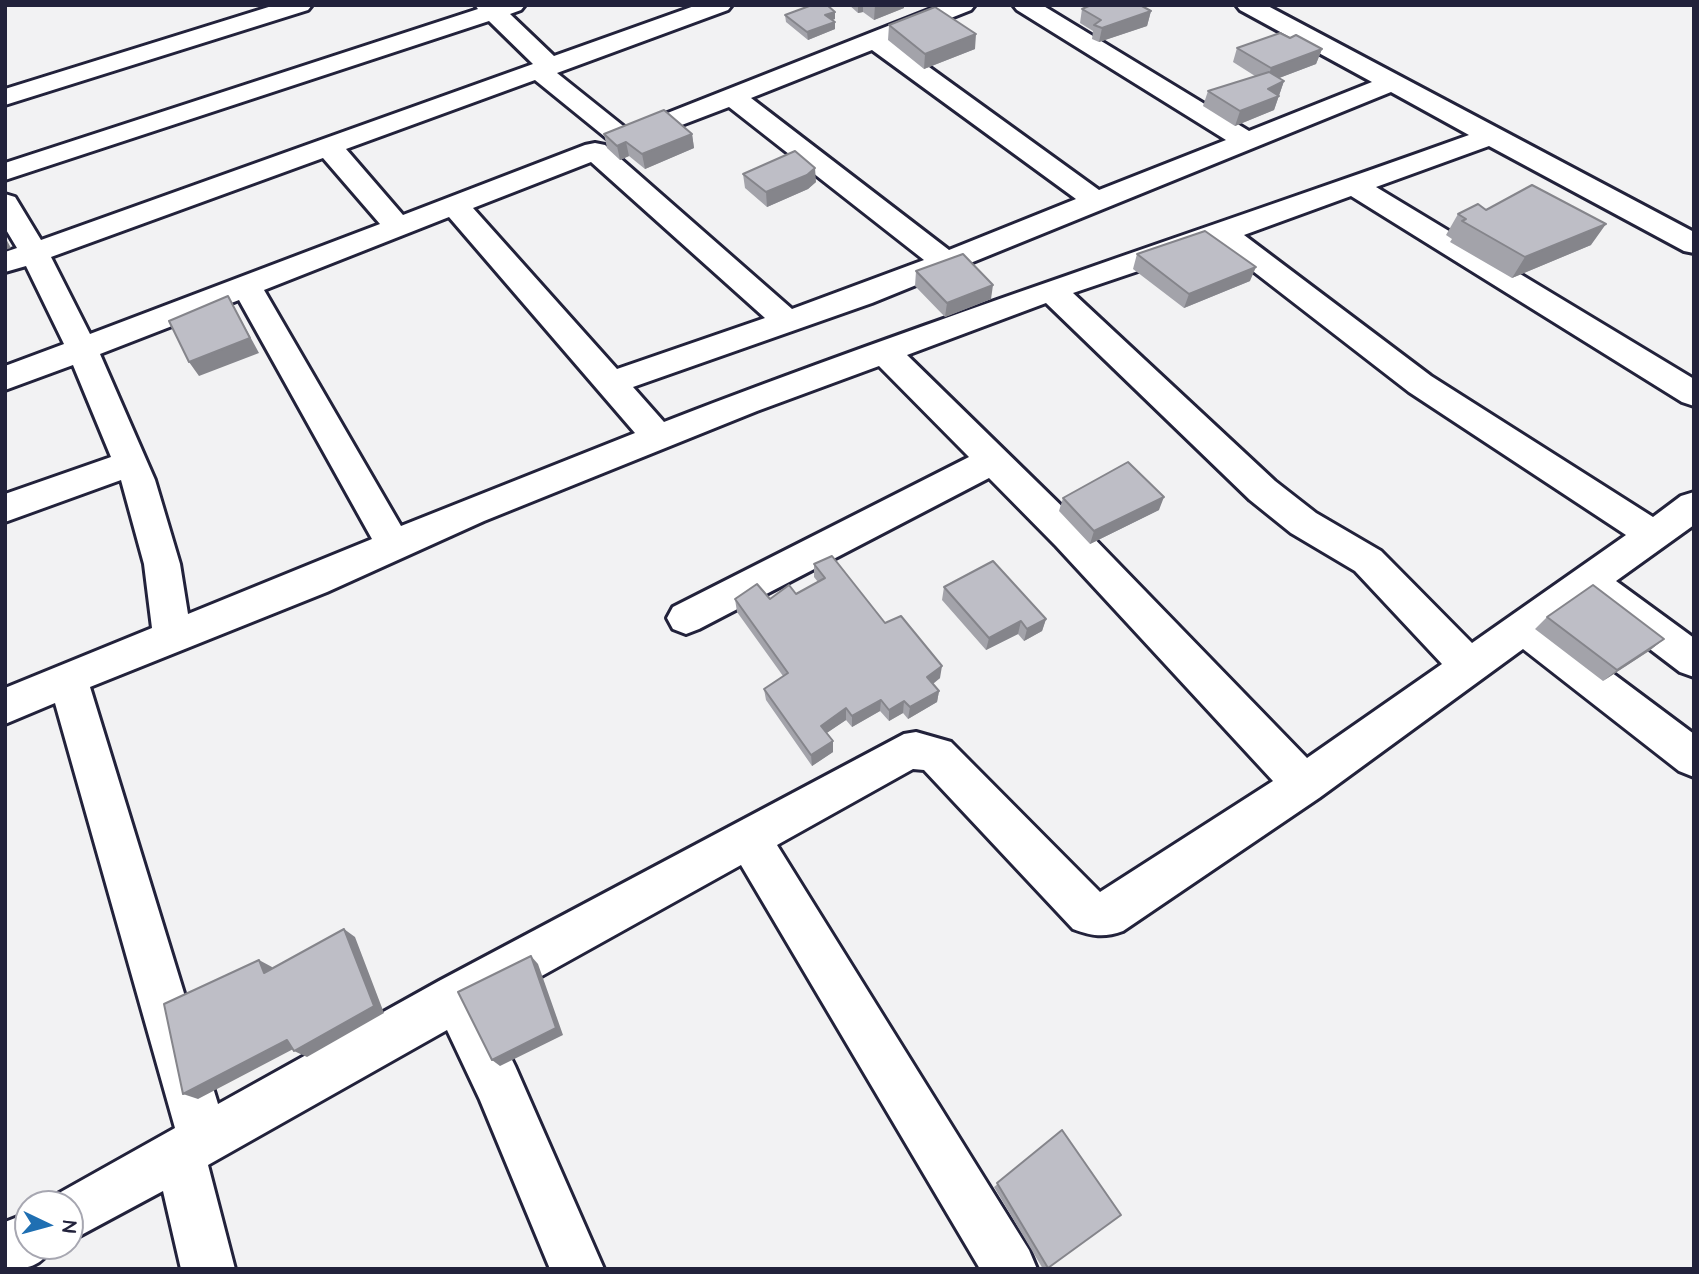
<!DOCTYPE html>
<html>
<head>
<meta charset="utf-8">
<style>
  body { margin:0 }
  #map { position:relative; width:1699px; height:1274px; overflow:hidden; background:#f2f2f3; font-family:"Architects Daughter",sans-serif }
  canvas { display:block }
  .frame { position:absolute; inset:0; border:7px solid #22223b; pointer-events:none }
  .north { position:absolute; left:14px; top:1190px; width:70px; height:70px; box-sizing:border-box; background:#fff; border:2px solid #a7a7b1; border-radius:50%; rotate:95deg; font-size:19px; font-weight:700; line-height:28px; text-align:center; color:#22223b }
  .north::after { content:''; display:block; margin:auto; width:24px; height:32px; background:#1f6fb2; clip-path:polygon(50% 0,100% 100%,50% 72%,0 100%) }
</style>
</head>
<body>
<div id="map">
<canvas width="1699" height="1274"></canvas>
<div class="frame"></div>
<div class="north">N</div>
</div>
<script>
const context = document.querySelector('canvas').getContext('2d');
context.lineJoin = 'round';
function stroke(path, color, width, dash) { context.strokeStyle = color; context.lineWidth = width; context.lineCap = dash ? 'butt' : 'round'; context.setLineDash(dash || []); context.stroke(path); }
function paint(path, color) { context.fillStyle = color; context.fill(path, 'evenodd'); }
const minor = new Path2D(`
  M275 5H312L308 10 5 105V89Z
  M475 5H525L521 10 510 14 554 56 697 5H732L728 10 557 73 627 129 941 5H975L971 10 893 41 1099 190 1226 140 1017 10 1013 5H1042L1249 131 1372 82 1240 10 1236 5H1266L1694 232V253L1684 251 1489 146 1376 187 1694 379V406L1682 402 1351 196 1244 235 1431 376 1653 517 1681 496 1694 492V525L1616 581 1694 638V677L1680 672 1588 602 1552 628 1694 734V777L1679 771 1523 649 1319 798 1123 931C1104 938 1092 936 1073 929L924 770 913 769 777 845 1029 1250 1037 1269H980L741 865 486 1007 515 1066 604 1269H550L480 1100 447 1030 208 1165 235 1269H181L163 1191 70 1241V1204H48L52 1197 175 1128 55 703 5 724V688L152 628 144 564 121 480 5 522V494L111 457 73 365 5 390V366L64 344 26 266 5 272V252L17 248 5 228V194L15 197 41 240 533 64 489 21 5 180V163L478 9ZM872 50 1076 199 949 250 751 98ZM535 80 615 145 624 147 729 107 924 260 792 309 605 145 595 143 585 145 403 215 346 149ZM1391 92 1469 135C1201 231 930 319 664 422L633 387 872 303ZM323 158 380 224 90 334 51 257ZM591 162 765 318 617 369 473 208ZM449 217 635 433 401 526 264 290ZM1218 244 1409 392 1626 535 1472 643 1381 551 1316 513 1275 481 1073 293ZM239 300 372 539 188 614 180 564 155 480 100 354ZM1046 303 1250 500 1291 533 1355 571 1442 664 1307 758 1082 526 907 355ZM879 366 969 457 673 607 667 618 673 629 686 634 699 629 989 478 1056 546 1273 781 1100 892 951 742 916 732 904 734 439 981 218 1104 90 687 327 592 484 521 757 411Z
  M28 1213V1246H51C43 1267 26 1269 5 1269V1222Z`);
const wall = new Path2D(`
  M849 5H904V8L874 20 863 12 858 13Z
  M1082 9 1151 11 1147 26 1099 42 1092 39 1093 31 1080 23Z
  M785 15 835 19 832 20 835 22V29L808 40 786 22Z
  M889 25 975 49 924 69 888 40Z
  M1290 38 1322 49 1316 64 1279 78 1284 81 1274 110 1235 126 1203 106 1208 91 1255 76 1233 62 1237 48Z
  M604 134H692L694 148 645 169 629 156 620 160 607 148Z
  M743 174 816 182 808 189 767 207 745 188Z
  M1486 210 1591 245 1512 278 1450 242 1452 239 1446 235 1458 214Z
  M1137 254 1250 281 1184 308 1133 269Z
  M916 271 991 299 945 317 915 286Z
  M1063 498 1159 510 1090 544 1059 511Z
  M814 564 885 623 940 678 933 684 939 691 937 702 908 719 903 713 889 721 880 711 852 727 846 720 826 733 833 752 812 766 766 700 764 689 783 676 737 612 735 599H770L796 594 818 582 814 577Z
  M944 587 1046 619 1042 631 1024 641 1018 634 986 650 942 600Z
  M1547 617 1664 639 1649 651 1603 681 1535 629Z
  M1062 1130 1048 1268 1043 1269 994 1187Z`);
const shadedWall = new Path2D(`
  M858 5H863V12L858 13Z
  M875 5H904V8L874 20Z
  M1151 11 1147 26 1099 42 1102 28Z
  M835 12V19L825 23V15Z
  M835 22V29L808 40 807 32Z
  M976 34 975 49 924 69 925 54Z
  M1322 49 1316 64 1266 83 1271 68Z
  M1284 81 1274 110 1235 126 1240 111 1268 89Z
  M692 134 694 148 645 169 642 154Z
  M626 142 629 156 620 160 617 146Z
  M815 168 816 182 808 189 767 207 766 192Z
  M1606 224 1591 245 1512 278 1525 257Z
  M5 237 11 248 5 250Z
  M1256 267 1250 281 1184 308 1189 294Z
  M993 285 991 299 945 317 947 303Z
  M228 296 259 353 199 376 189 362Z
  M1164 497 1159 510 1090 544 1094 531Z
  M1046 619 1042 631 1024 641 1027 629Z
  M1021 621 1018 634 986 650 989 638Z
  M1664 639 1649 651 1603 681 1617 670Z
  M942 666 940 678 926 689 927 677Z
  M939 691 937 702 908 719 910 707Z
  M881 700 880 711 852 727V716Z
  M904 701 903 713 889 721V710Z
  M846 708V720L821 737V726Z
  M833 741V752L812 766 811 755Z
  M344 929 355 937 384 1013 307 1057 294 1051Z
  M531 956 538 964 563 1035 500 1066 492 1060Z
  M259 960 272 967 276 981 264 973Z
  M287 1040 299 1046 198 1099 183 1094Z`);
const building = new Path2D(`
  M812 5H827L835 12 825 15 835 22 807 32 785 15Z
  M1091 5H1140L1151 11 1102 28 1094 25 1101 20 1082 9Z
  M935 7 976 34 925 54 889 25Z
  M1280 33 1290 38 1296 35 1322 49 1271 68 1237 48Z
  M1269 72 1284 81 1268 89 1279 96 1240 111 1208 91Z
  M664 110 692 134 642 154 626 142 617 146 604 134Z
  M795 151 815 168 807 175 766 192 743 174Z
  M1532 185 1606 224 1525 257 1462 221 1466 219 1458 214 1478 204 1486 210Z
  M1205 231 1256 267 1189 294 1137 254Z
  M963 254 993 285 947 303 916 271Z
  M228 296 250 338 189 362 169 321Z
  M1128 462 1164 497 1094 531 1063 498Z
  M832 556 885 623 901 616 942 666 927 677 939 691 910 707 904 701 889 710 881 700 852 716 846 708 821 726 833 741 811 755 764 689 788 673 735 599 757 584 770 599 789 585 796 594 825 578 814 564Z
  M993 561 1046 619 1027 629 1021 621 989 638 944 587Z
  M1593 585 1664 639 1617 670 1547 617Z
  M344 929 374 1006 294 1051 287 1040 183 1094 164 1004 259 960 264 973Z
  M531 956 556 1028 492 1060 458 992Z
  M1062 1130 1121 1215 1048 1268 997 1183Z`);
stroke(minor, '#22223b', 6);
paint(minor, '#fff');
paint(wall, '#a3a3aa');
paint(shadedWall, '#85858b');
paint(building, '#bebec6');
stroke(building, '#85858b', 2);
</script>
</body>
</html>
